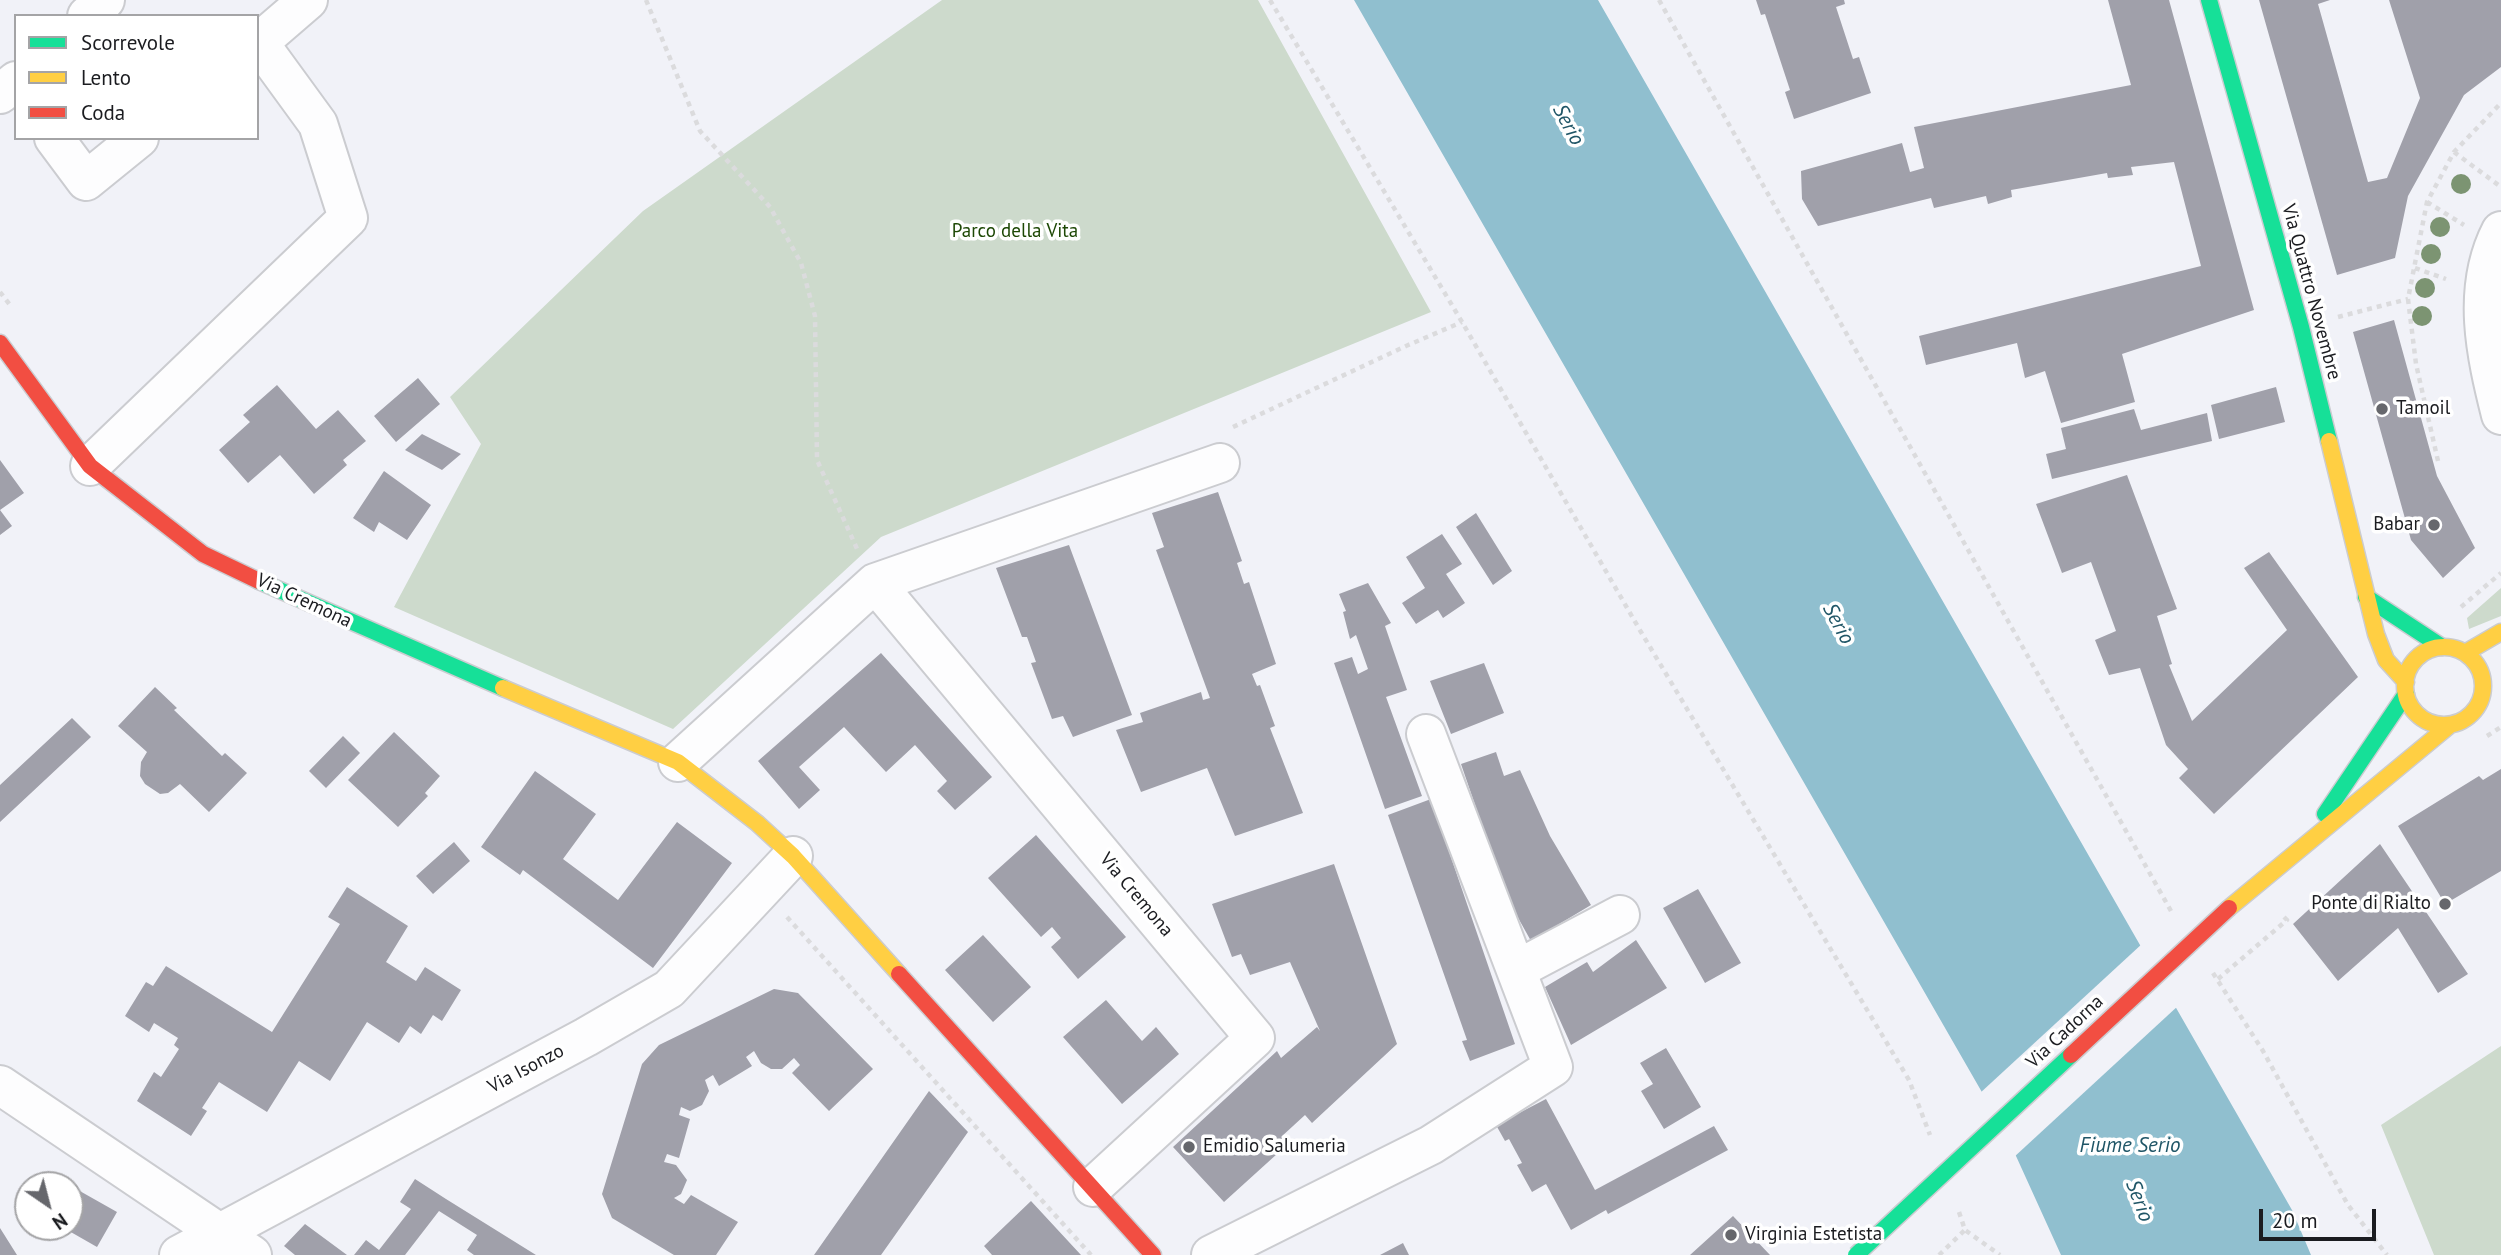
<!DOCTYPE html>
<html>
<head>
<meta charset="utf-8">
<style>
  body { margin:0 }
  #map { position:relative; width:2501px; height:1255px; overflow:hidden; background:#f1f2f8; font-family:"PT Sans",sans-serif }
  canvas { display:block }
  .legend { position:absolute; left:14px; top:14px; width:245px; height:126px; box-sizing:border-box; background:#fff; border:2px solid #a4a4a6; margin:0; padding:9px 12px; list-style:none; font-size:21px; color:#1b1c20 }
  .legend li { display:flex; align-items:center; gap:14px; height:35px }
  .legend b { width:35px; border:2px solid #a4a4a6 }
  .north { position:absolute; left:14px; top:1171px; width:70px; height:70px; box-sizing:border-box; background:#fff; border:2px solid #a4a4a6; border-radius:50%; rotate:145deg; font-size:19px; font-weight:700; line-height:28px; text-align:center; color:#1b1c20 }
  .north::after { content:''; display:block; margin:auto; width:24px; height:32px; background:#66676c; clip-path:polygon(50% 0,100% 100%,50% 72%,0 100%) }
  .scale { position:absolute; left:2259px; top:1209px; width:117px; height:32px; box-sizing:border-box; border:4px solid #1b1c20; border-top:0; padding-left:9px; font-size:21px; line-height:24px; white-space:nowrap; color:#1b1c20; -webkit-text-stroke:5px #fff; paint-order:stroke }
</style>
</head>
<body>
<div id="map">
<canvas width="2501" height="1255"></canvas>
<ul class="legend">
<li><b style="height:9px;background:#16e098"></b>Scorrevole</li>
<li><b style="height:9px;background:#ffcf43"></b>Lento</li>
<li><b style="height:9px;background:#f24e42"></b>Coda</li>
</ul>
<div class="north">N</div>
<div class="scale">20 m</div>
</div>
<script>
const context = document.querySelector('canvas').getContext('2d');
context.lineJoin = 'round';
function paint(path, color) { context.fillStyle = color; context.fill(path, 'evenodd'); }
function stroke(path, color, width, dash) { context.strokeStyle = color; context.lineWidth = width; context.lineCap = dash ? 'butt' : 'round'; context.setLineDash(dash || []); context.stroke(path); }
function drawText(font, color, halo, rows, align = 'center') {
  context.font = font + ' "PT Sans",sans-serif'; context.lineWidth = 7; context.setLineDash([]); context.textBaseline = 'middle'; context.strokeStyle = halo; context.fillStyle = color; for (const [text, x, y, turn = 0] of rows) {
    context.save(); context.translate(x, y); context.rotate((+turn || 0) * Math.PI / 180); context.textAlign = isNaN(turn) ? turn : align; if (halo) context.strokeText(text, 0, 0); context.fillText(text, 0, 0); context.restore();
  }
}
const green = new Path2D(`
  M942 0H1258L1431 312 881 537 673 729 394 607 481 444 450 397 643 211Z
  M2501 588V616L2469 629 2467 618Z
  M2501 1046V1255H2434L2381 1125Z`);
const water = new Path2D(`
  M1354 0H1598L2292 1210 2311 1255H2061L2006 1134Z`);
const pier = new Path2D(`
  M2143 943 2179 1005 2013 1158 1979 1094Z`);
const building = new Path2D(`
  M1756 0H1844L1845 4 1836 7 1853 59 1859 57 1871 93 1794 119 1785 92 1790 90 1765 14 1761 15Z
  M2108 0H2169L2254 310 2122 354 2135 402 2061 423 2045 371 2025 378 2017 343 1926 365 1919 336 2201 266 2174 162 2131 167 2133 175 2108 178 2107 173 2011 190 2012 197 1988 204 1986 196 1934 208 1931 198 1818 226 1802 199 1801 171 1902 143 1910 172 1924 168 1914 127 2131 85Z
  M2259 0H2330L2318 4 2368 182 2387 178 2420 98 2389 0H2501V67L2464 95 2408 196 2395 258 2337 275Z
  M2394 320 2437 476 2475 548 2443 578 2411 540 2353 332Z
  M418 378 440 404 396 442 374 416Z
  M277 385 316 429 338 410 366 441 343 460 347 465 314 494 280 455 248 483 219 450 250 422 243 415Z
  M2276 387 2285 422 2219 439 2211 405Z
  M2134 409 2141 430 2207 413 2212 441 2052 479 2046 454 2066 449 2061 428Z
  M422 434 461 454 442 470 405 450Z
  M0 460 24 493 0 510 12 526 0 535Z
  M384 471 431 505 407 540 379 522 374 532 353 518Z
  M2127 475 2177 609 2157 616 2172 664 2169 665 2192 721 2287 630 2244 568 2269 552 2358 677 2214 814 2179 778 2188 769 2166 745 2140 668 2109 675 2095 640 2116 631 2091 562 2062 573 2036 504Z
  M1218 492 1242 561 1237 563 1244 584 1249 582 1276 664 1252 674 1257 686 1260 685 1275 726 1270 728 1303 813 1235 836 1207 768 1141 792 1116 730 1143 722 1140 713 1201 692 1203 700 1210 698 1156 550 1164 547 1152 513Z
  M1476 513 1512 571 1493 585 1456 527Z
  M1442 534 1462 564 1446 574 1465 603 1443 618 1438 610 1416 624 1402 603 1425 588 1406 557Z
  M1069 545 1132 715 1073 737 1063 716 1052 719 1031 663 1036 662 1027 637H1022L996 568Z
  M1368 583 1391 623 1385 626 1407 690 1386 697 1422 796 1385 809 1334 663 1352 657 1358 674 1368 669 1356 635 1350 639 1343 612 1346 611 1339 594Z
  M881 653 992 777 955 810 937 791 947 781 915 745 886 772 844 727 799 767 820 790 799 809 758 761Z
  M1484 663 1504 713 1451 734 1430 681Z
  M155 687 177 708 174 710 222 756 225 753 247 773 209 812 180 784 168 793 160 794 145 784 140 776 141 762 147 752 118 726Z
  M72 718 91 737 0 822V785Z
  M394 732 440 776 425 793 428 796 398 827 348 780Z
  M343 736 360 753 326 788 309 771Z
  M1496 752 1504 776 1520 770 1550 836 1591 905 1531 941 1507 898 1461 764Z
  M2501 769V871L2445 904 2398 826 2479 776 2483 780Z
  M535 771 596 814 563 859 618 900 677 822 732 863 653 968 523 870 520 875 481 847Z
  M1431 799 1515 1044 1470 1061 1462 1041 1467 1040 1388 815Z
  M1036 835 1126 937 1078 979 1051 947 1061 938 1052 927 1041 937 988 878Z
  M454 842 470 861 433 894 416 876Z
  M2380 844 2468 974 2438 993 2398 928 2338 981 2293 924Z
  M1334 864 1397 1044 1312 1123 1305 1115 1281 1137 1288 1144 1224 1202 1173 1147 1277 1051 1281 1058 1317 1027 1320 1031 1290 962 1250 975 1241 954 1232 957 1212 904Z
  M347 887 408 926 386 962 416 981 425 967 461 990 442 1021 433 1015 421 1034 410 1026 399 1043 367 1022 330 1081 299 1061 267 1112 219 1082 202 1108 207 1111 191 1136 137 1101 154 1072 161 1077 179 1049 174 1045 178 1038 154 1023 149 1032 125 1016 146 982 153 986 166 966 272 1032 340 924 328 917Z
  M1698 889 1741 963 1705 983 1663 908Z
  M983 935 1031 987 993 1022 945 970Z
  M1636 940 1667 988 1571 1045 1545 987 1587 962 1593 972Z
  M774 989 798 993 873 1069 829 1111 792 1073 800 1065 794 1058 782 1069H771L761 1063 754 1051 746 1057 752 1066 719 1086 713 1075 705 1080 709 1091 702 1105 690 1111 681 1107 679 1115 690 1119 679 1158 667 1154 664 1162 676 1165 687 1180 681 1194 674 1198 684 1204 691 1195 738 1222 716 1255H674L612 1218 602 1194 642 1064 659 1045Z
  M1106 1000 1142 1041 1156 1027 1179 1054 1122 1104 1063 1037Z
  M1666 1048 1701 1107 1664 1129 1641 1091 1653 1084 1640 1063Z
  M929 1091 968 1132 881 1255H814Z
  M1546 1099 1595 1190 1714 1126 1728 1150 1608 1214 1606 1210 1571 1230 1546 1184 1532 1192 1517 1165 1522 1163 1509 1139 1505 1141 1496 1125Z
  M415 1179 446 1199 536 1255H474L467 1250 477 1235 439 1211 405 1255H354L366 1240 379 1250 411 1209 400 1202Z
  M78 1190 117 1212 97 1247 62 1227H70V1204Z
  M1031 1201 1081 1255H992L984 1246Z
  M1733 1216 1770 1255H1690Z
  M305 1224 347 1255H295L284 1246Z
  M0 1228 17 1255H0Z
  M1403 1243 1409 1255H1380Z`);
const path = new Path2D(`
  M646 0 700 131 770 207 801 263 815 316 817 460 858 551
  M1270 0 1462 322 1641 632 1909 1080 1930 1135
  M1659 0 2171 911
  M2454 152 2501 187
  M2427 202 2464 225
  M2415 268 2446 279
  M0 292 10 305
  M2338 317 2408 299
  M1233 427 1406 346 1462 322
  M2438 461 2416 364 2408 299 2427 202 2454 152 2501 103
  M2461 607 2501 573
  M2487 736 2501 727
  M787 917 1091 1255
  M2213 973 2263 1051 2348 1205 2387 1255
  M2218 979 2287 920 2282 915
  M1959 1212 1965 1230 2000 1255
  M1939 1255 1965 1230`);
const street = new Path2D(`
  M87 16 105 0
  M257 44 308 0
  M0 94 16 81
  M54 138 86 181 139 138
  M2501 231C2471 289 2486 355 2501 415
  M90 466 348 218 318 124 259 43
  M875 583 1255 1038 1093 1187
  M678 762 875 583 1220 463
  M1516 970 1620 915
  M0 1085 252 1255
  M179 1255 586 1037 669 989 793 856
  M1211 1255 1431 1145 1553 1067 1426 734`);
const fast = new Path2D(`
  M2209 0 2301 327 2329 441
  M259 581 503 688
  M2366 597 2442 647
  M2325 814 2406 694`);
const slow = new Path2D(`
  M2329 441 2376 634 2386 660 2406 682
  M2405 686a39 39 0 1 1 78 0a39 39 0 1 1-78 0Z
  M2465 653 2501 632
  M503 688 678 762 757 823 793 856 899 974
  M2229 908 2450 725`);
const jam = new Path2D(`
  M0 343 90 466 203 554 259 581
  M899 974 1153 1255`);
const fastBridge = new Path2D(`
  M1856 1255 2071 1055`);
const jamBridge = new Path2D(`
  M2071 1055 2229 908`);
const trees = [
  [2461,184],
  [2440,227],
  [2431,254],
  [2425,288],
  [2422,316]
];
const markers = [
  [2382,409,7,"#66676c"],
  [2434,525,7,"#66676c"],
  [2445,904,7,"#66676c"],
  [1189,1147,7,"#66676c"],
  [1731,1235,7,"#66676c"]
];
const parkNames = [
  ["Parco della Vita",1015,232]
];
const streetNames = [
  ["Via Quattro Novembre",2311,292,75],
  ["Via Cremona",304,601,25],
  ["Via Cremona",1136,895,50],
  ["Via Cadorna",2065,1032,-43],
  ["Via Isonzo",526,1069,-28]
];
const poiNames = [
  ["Tamoil",2396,409],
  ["Babar",2420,525,"right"],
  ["Ponte di Rialto",2431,904,"right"],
  ["Emidio Salumeria",1203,1147],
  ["Virginia Estetista",1745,1235]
];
const waterNames = [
  ["Serio",1568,125,62],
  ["Serio",1838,624,62],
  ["Fiume Serio",2130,1146],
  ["Serio",2139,1201,69]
];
paint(green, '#cddacc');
paint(water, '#90bfcf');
paint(pier, '#f1f2f8');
paint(building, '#a0a0aa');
stroke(street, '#cbccd0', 42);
stroke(fast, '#cbccd0', 19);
stroke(slow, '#cbccd0', 19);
stroke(jam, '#cbccd0', 19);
stroke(path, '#dbdbdd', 4.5, [5, 5]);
stroke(street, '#fdfdfe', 38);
stroke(fast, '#16e098', 16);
stroke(slow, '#ffcf43', 16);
stroke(jam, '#f24e42', 16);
stroke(fastBridge, '#cbccd0', 19, []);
stroke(jamBridge, '#cbccd0', 19, []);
stroke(fastBridge, '#16e098', 16);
stroke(jamBridge, '#f24e42', 16);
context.fillStyle = '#7c9472';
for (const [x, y] of trees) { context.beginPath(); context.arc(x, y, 10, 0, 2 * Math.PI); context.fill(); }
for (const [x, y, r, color] of markers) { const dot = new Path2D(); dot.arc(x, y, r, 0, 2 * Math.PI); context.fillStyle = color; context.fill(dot); stroke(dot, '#fff', 2.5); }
drawText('19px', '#1d4805', '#fff', parkNames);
drawText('19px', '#1b1c20', '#fff', streetNames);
drawText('19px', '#1b1c20', '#fff', poiNames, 'left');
drawText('italic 21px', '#205667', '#fff', waterNames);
</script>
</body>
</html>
